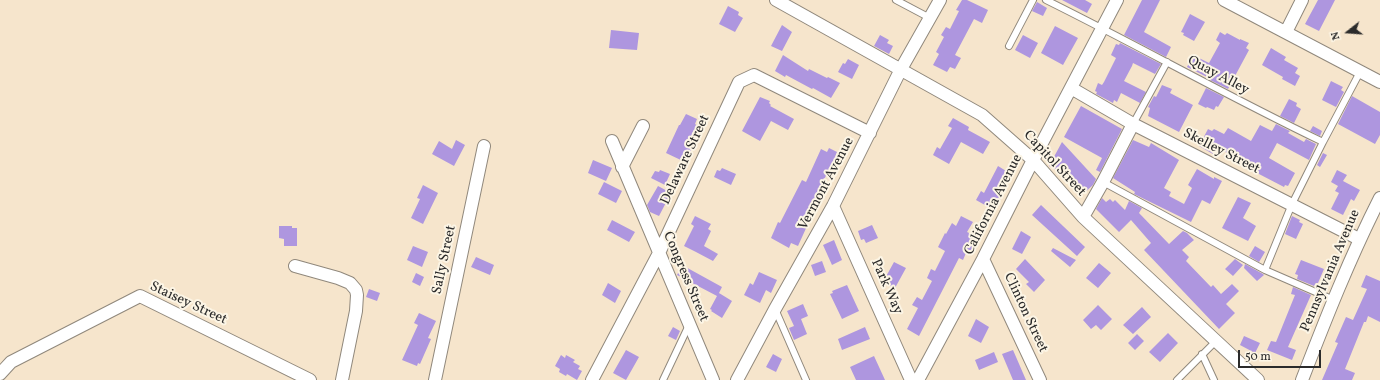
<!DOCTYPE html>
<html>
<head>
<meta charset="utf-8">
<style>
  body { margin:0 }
  #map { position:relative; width:1380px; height:380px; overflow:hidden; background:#f6e5cc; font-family:Vollkorn,serif }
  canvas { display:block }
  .north { position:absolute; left:1328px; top:12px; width:40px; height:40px; -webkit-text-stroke:3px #fcf5e5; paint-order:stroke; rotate:253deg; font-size:11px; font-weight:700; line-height:16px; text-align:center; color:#2b2b2b }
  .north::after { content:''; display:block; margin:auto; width:14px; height:18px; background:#2b2b2b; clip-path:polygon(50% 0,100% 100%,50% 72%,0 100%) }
  .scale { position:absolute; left:1238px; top:350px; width:83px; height:18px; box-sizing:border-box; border:2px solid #2b2b2b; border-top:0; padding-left:5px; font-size:12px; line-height:14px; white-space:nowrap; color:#2b2b2b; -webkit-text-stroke:3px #fcf5e5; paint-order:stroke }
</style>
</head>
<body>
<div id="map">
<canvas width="1380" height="380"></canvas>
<div class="north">N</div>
<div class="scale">50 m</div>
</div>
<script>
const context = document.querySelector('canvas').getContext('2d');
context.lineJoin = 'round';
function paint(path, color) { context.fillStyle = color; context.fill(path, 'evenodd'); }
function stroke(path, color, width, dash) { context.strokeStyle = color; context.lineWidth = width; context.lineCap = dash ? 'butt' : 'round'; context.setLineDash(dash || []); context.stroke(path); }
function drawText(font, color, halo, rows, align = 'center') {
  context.font = font + ' Vollkorn,serif'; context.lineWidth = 4; context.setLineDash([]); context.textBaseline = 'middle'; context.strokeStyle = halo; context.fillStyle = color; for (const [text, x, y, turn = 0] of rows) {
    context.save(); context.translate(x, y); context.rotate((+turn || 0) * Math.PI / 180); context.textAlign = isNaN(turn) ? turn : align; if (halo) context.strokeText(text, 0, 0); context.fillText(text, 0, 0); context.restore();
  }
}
const building = new Path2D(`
  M962 0H967L988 10 982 23 974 19 955 55 961 58 955 69 950 67 947 72 933 65 939 54 936 52 944 37 941 35 946 27 950 29 959 11 956 10Z
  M1062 0H1085L1092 4 1087 13Z
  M1142 0H1160L1144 32 1171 47 1166 57 1124 35Z
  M1318 0H1335L1319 31 1305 24Z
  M1037 2 1047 8 1043 16 1032 11Z
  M728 6 739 12 738 15 743 18 735 32 719 24Z
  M1190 14 1205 22 1194 41 1183 35 1184 33 1181 32Z
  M782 25 792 32 782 51 771 46Z
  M1055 26 1078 38 1063 65 1041 53Z
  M611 30 639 33 637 50 609 48Z
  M1220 32 1225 35 1227 33 1240 40V39L1249 43 1246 48 1249 50 1228 89 1210 80 1211 79 1187 67 1193 55 1209 63 1220 43 1216 40Z
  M880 35 889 40 887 43 893 46 889 54 874 46Z
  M1023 35 1038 43 1030 58 1015 50Z
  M1120 43 1161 64 1155 74 1133 63 1132 66 1124 81 1146 92 1140 103 1121 93 1117 102 1114 100 1113 103 1096 94 1097 92 1095 91 1098 83 1102 85 1104 82 1116 58 1111 55 1116 44 1119 45Z
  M1271 48 1286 57 1284 60 1298 68 1295 73 1300 76 1295 86 1282 79 1283 77 1262 65Z
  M783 55 808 71 809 69 827 78 828 77 840 83 831 98 813 88 812 89 786 75 785 77 775 71Z
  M848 59 859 65 852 79 838 72 843 63 845 64Z
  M1331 81 1343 87 1341 90 1344 92 1336 107 1322 100Z
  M1162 85 1172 89 1170 93 1193 105 1179 132 1148 116 1150 108 1148 107 1154 96 1156 97Z
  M1206 88 1224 97 1218 107 1216 106 1214 110 1207 107 1206 108 1198 104Z
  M1352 96 1380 112V135L1375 144 1338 124Z
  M760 97 770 101 769 103 771 105 770 106 794 119 788 130 771 121 760 141 742 131Z
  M1289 99 1297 103 1296 106 1301 109 1294 123 1280 116Z
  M1081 106 1122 129 1100 172 1096 170 1102 158 1064 137Z
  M686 114 697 119 695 124 698 126 695 132 699 135 685 162 666 153 679 125H680Z
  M953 118 969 127 968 130 990 142 983 154 961 142 949 164 933 155 937 147 940 149 952 128 948 126Z
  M1276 124 1290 131 1288 133 1304 142 1306 139 1316 144 1309 160 1277 143 1269 158 1295 173 1288 186 1285 185 1284 187 1232 160 1233 158 1231 156V155L1216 147 1213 154 1199 146 1208 129 1212 131 1214 129 1224 134 1228 128 1251 141 1260 125 1272 131Z
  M1313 126 1322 131 1320 136 1310 131Z
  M456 140 465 145 454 166 432 154 439 141 452 149Z
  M1133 140 1149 147 1151 143 1179 160 1164 188 1171 192 1169 196 1184 204 1192 188 1188 185 1197 169 1214 179V177L1222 181 1210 204 1202 200 1191 222 1134 194 1135 192 1113 178Z
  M1062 142 1096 179 1093 185 1081 196 1069 184 1074 180 1049 166Z
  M829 148 837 152 835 157 838 159 832 172 829 170 819 189 821 190 809 214 812 215 798 246 791 243 789 248 771 238 778 222 780 223 802 180 806 182 821 149 827 152Z
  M1323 153 1327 155 1320 167 1317 165Z
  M593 160 612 168 606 181 588 173Z
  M998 166 1011 174 1002 190 1005 191 1000 200 994 209H992L976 200 981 191 984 193Z
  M722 168 736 174 731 185 714 177 717 170 720 171Z
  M660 170 670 174 665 185 651 178 655 171 659 172Z
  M1337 170 1347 175 1343 181 1360 190 1354 201 1351 199 1343 215 1331 209 1339 193 1335 191 1338 186 1331 182Z
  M604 182 622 191 616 203 598 194Z
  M423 185 438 193 423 224 411 218 420 199 417 198Z
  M658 186 671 193 659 216 650 212 647 205Z
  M1238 197 1251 203 1243 218 1256 226 1248 241 1222 228Z
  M1102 198 1106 202 1110 199 1113 202 1115 200 1125 210 1129 201 1142 208 1139 213 1169 244 1183 231 1187 233 1194 240 1182 250 1189 257 1186 261 1211 287 1213 285 1221 294 1232 284 1239 291 1226 304 1235 313 1219 329 1144 250 1151 243 1131 220 1119 232 1096 209Z
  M1041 205 1085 247 1077 256 1032 215Z
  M695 216 711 224 708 229 711 231 704 246 718 254 713 261 696 252 684 246 694 226 691 224Z
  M961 216 973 222 967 232 980 238 970 255 966 253 963 260 959 258 919 336 907 329 918 308 912 305 917 297 922 300 932 281 927 278 931 269 935 271 945 251 938 247 945 233 946 234 952 223 956 226Z
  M1292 216 1300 220 1299 222 1303 224 1296 239 1285 234Z
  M612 220 635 232 629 242 607 230Z
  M872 225 878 238 866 243 864 239 861 240 858 231Z
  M279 226H292V228H297V246H284V239L279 238Z
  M1021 231 1031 237 1022 254 1012 249Z
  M834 240 842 260 832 265 823 245Z
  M413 246 428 252 422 267 407 260Z
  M1255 246 1265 252 1259 262 1249 256Z
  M1053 248 1076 260 1070 267 1051 251Z
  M476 257 494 265 490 275 471 267Z
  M1025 259 1045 280 1034 292 1026 284 1029 282 1016 269Z
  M1235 259 1243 265 1233 276 1225 269Z
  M1301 260 1324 269 1318 283H1316L1314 286 1297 279 1298 275 1295 274Z
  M822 261 826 272 815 276 811 265Z
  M894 262 906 268 895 288 883 282Z
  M1099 263 1111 273 1098 288 1086 278Z
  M1245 264 1263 274 1264 275 1257 281 1244 268Z
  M682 265 722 287 718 295 719 293 732 301 722 318 711 311 712 310 710 309 717 296 677 275Z
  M759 272 777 280 771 293 766 290 760 303 744 295 750 283 753 285Z
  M416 273 424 277 420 286 412 282Z
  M1366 275 1380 281V322L1368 316 1366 322H1364L1345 369 1355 373 1352 380H1322L1338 343 1335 342 1346 317 1353 320 1367 289 1361 287Z
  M608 283 621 291 615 303 602 295Z
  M847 285 859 311 842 319 830 294 833 293 832 291Z
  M1293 287 1311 295 1288 347 1296 350 1292 360 1267 350 1271 341 1276 342 1295 295 1291 294Z
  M369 289 380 293 377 301 366 297Z
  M803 304 808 316 801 319 807 334 794 340 789 328 794 326 787 311Z
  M1098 305 1112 319 1101 330 1096 325 1091 329 1083 320Z
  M1142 307 1151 317 1133 334 1123 325Z
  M419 313 436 321 428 338 431 339 420 364 418 363 417 366 402 360 418 325 414 323Z
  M976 319 989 327 981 343 968 336Z
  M673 327 680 331 676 340 668 336Z
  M865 327 870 339 842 350 838 339Z
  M1168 333 1178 343 1160 362 1149 352Z
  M1137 334 1144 341 1135 350 1128 343Z
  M1244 336 1260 343 1255 353 1240 345Z
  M626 350 639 357 626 380 613 373Z
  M1013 350 1026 380H1013L1002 354Z
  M994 352 998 362 979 370 975 360Z
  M773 354 782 359 776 372 766 367Z
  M561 355 565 358 566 355 575 360 573 362 580 366 578 369 582 371 577 380 567 374 566 376 559 372 560 369 555 366Z
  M874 356 885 380H856L850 367Z`);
const lane = new Path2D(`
  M896 0 930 18
  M1046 0C1139 46 1229 97 1323 142
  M1009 46 1033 0
  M1133 124 1167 62
  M1103 182 1265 270 1334 300
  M1265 270 1292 204 1323 142 1360 72
  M775 309 806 380
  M1202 354 1214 380
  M663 380 689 325
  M1177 380 1216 341`);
const street = new Path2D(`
  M776 0 982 115 1033 160 1083 217 1258 380
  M1224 0 1380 82
  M1286 32 1302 0
  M1071 88 1133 124 1359 239
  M612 141 713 380
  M622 167 643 126
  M833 206 911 380
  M1083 217 1103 182 1133 124
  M983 259 1040 380
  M295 266 338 278 350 283 356 290 357 295 356 311 342 380
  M0 374 11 362 140 296 310 380
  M435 380 484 146
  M592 380 659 253 739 82 754 75 870 133
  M737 380 775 309 833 206 901 69 940 0
  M918 380 983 259 1033 160 1117 0
  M1302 380C1326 318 1350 257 1380 198`);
const streetNames = [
  ["Quay Alley",1218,76,28],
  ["Skelley Street",1221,152,27],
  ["Delaware Street",686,160,-65],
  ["Capitol Street",1054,164,47],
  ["Vermont Avenue",827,184,-62],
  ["California Avenue",994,205,-63],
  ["Sally Street",445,260,-78],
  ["Pennsylvania Avenue",1331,271,-67],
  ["Congress Street",685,277,67],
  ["Park Way",886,287,66],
  ["Staisey Street",188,304,25],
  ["Clinton Street",1025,313,65]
];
paint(building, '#ae96df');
stroke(lane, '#90887c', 8);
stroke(street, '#90887c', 14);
stroke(lane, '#fff', 6);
stroke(street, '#fff', 12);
drawText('14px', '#2b2b2b', '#fcf5e5', streetNames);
</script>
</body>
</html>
